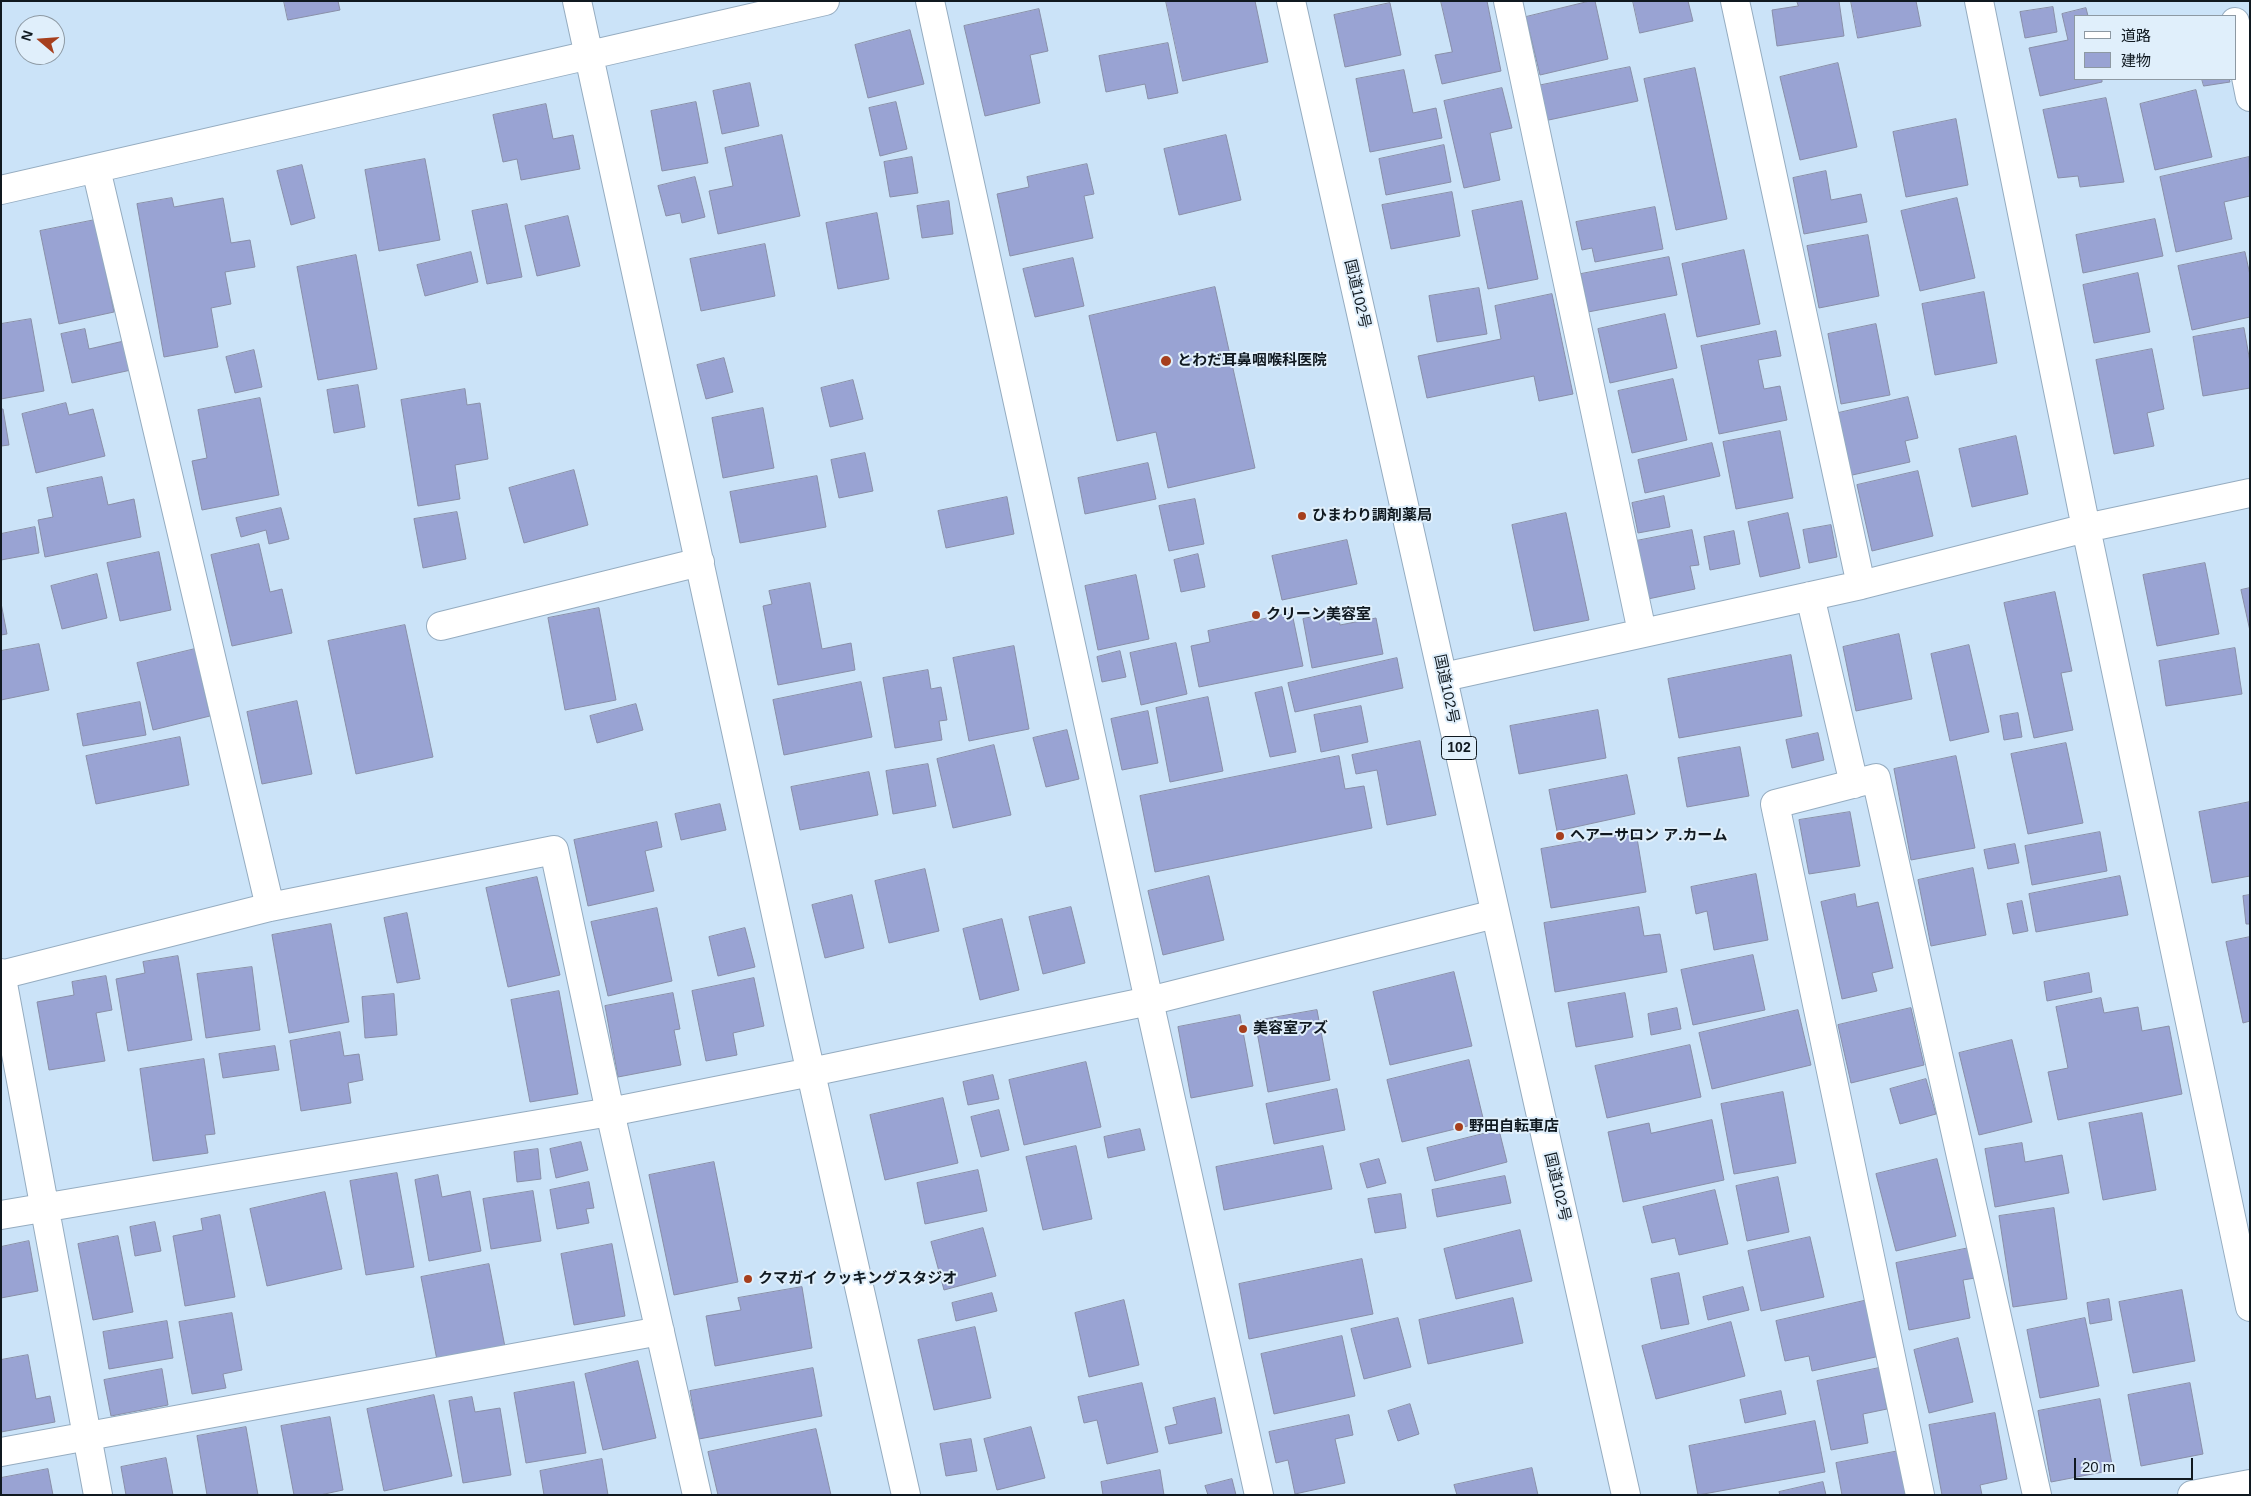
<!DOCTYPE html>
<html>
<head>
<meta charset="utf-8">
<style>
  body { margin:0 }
  #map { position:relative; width:2251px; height:1496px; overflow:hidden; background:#cbe3f8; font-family:Helvetica,"Noto Sans JP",sans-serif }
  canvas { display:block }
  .frame { position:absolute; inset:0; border:2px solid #101920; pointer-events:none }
  .legend { position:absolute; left:2074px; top:15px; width:162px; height:65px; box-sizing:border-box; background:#e0effb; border:1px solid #8d99a3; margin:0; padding:6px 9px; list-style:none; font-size:15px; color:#101920 }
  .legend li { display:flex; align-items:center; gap:10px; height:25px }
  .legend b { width:25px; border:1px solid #8d99a3 }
  .north { position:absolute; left:15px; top:15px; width:50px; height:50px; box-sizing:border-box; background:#e0effb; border:1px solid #8d99a3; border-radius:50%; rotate:288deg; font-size:14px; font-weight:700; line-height:20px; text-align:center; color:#101920 }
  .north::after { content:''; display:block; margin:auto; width:18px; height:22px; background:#a63f1d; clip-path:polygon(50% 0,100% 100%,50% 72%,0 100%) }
  .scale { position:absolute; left:2074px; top:1458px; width:119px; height:22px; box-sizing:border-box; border:2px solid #101920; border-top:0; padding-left:6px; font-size:15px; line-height:18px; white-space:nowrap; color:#101920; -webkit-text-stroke:4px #e0effb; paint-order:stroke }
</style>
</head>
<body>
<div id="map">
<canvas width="2251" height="1496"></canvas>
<div class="frame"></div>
<ul class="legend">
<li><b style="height:6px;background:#fff"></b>道路</li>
<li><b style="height:14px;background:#99a3d3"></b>建物</li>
</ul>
<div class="north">N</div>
<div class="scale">20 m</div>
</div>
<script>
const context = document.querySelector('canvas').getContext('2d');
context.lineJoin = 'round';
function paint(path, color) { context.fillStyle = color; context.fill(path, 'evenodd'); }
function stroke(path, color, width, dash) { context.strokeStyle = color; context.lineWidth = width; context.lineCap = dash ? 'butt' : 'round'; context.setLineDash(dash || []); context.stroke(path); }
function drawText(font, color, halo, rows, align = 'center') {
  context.font = font + ' Helvetica,"Noto Sans JP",sans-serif'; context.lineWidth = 4; context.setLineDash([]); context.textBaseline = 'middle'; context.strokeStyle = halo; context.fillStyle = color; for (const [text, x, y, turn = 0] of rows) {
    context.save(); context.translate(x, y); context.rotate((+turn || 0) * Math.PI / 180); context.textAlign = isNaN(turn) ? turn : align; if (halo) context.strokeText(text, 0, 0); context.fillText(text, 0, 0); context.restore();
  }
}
const building = new Path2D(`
  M284 1H338L340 10 288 20Z
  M1166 1H1255L1268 62 1183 81Z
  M1441 1H1487L1501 71 1442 84 1435 55 1452 52Z
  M1590 1H1595L1608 59 1540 75 1526 17Z
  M1633 1H1688L1693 21 1640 33Z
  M1797 1H1839L1844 36 1777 46 1772 10 1798 6Z
  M1851 1H1916L1921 26 1858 38Z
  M1390 3 1401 55 1345 67 1334 15Z
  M2053 7 2057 32 2025 38 2020 12Z
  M2086 8 2088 16H2075V79H2102V82L2040 96 2029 48 2068 40 2062 14Z
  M1039 9 1048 51 1030 55 1040 103 985 116 964 26Z
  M910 30 924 84 868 98 855 45Z
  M1168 43 1178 93 1148 99 1145 84 1106 92 1099 56Z
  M1838 63 1857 147 1800 160 1780 77Z
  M1630 67 1638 101 1544 121 1537 86Z
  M1695 68 1727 219 1676 230 1644 79Z
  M1404 70 1413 113 1436 108 1442 138 1370 152 1356 79Z
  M2202 79H2229L2230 82 2204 86Z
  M750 83 759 126 722 134 713 91Z
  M1502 88 1512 128 1490 133 1500 180 1464 188 1444 101Z
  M2196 90 2212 157 2155 170 2140 104Z
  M2106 98 2124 182 2080 187 2078 176 2058 178 2043 110Z
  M696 102 708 163 662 171 651 111Z
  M896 102 907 149 880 156 869 108Z
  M546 104 553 139 573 135 580 169 521 180 517 159 503 162 493 115Z
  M1956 119 1968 185 1906 197 1893 132Z
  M782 135 800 216 718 234 709 191 733 186 725 148Z
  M1226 135 1241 200 1179 215 1164 149Z
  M1444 145 1451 182 1386 195 1379 159Z
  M912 157 918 193 890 197 884 162Z
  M2249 157 2250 196 2224 202 2232 239 2176 252 2160 177Z
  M425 159 440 240 379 251 365 170Z
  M1087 164 1094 194 1084 196 1093 238 1010 256 997 194 1029 187 1027 177Z
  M302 165 315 218 291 225 277 171Z
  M1826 171 1831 200 1861 194 1867 222 1804 234 1793 178Z
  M695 177 705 217 682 223 680 213 666 216 658 186Z
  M1452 192 1460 236 1391 249 1382 205Z
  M172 198 174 207 223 198 231 243 250 240 255 267 225 272 231 304 211 308 218 347 164 357 137 204Z
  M1957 198 1975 278 1920 291 1901 211Z
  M949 201 953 234 922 238 917 206Z
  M1522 201 1538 279 1488 289 1472 211Z
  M507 204 522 277 487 284 472 211Z
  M1655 207 1663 249 1595 262 1592 248 1582 250 1576 222Z
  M877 213 889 279 838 289 826 223Z
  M568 216 580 266 537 276 525 226Z
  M2155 219 2163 256 2083 273 2076 235Z
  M95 220 114 312 59 324 40 231Z
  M1868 235 1879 296 1819 308 1807 246Z
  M765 244 775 296 701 311 690 259Z
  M1744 250 1760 324 1697 337 1682 264Z
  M471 252 478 282 425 296 417 265Z
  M2245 252 2250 275V317L2192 330 2178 266Z
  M356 255 377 369 318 380 297 267Z
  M1669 257 1677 295 1588 312 1581 274Z
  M1073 258 1084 306 1035 317 1023 269Z
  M2138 273 2150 332 2094 343 2083 285Z
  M1215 287 1255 468 1168 488 1156 432 1117 441 1089 316Z
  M1479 288 1487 334 1437 342 1429 296Z
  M1984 292 1997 363 1935 375 1922 304Z
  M1552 294 1573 394 1539 401 1534 376 1427 398 1418 356 1501 339 1495 306Z
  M1665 314 1677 368 1610 383 1598 329Z
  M31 319 44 391 1 399V324Z
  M1876 324 1890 395 1841 404 1828 334Z
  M2244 328 2250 362V388L2203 396 2193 337Z
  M85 329 89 349 124 341 131 370 72 383 61 334Z
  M1776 331 1781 356 1758 360 1764 389 1780 386 1787 420 1719 434 1701 346Z
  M2152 349 2164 409 2147 413 2154 446 2114 454 2096 360Z
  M254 350 262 387 235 393 226 357Z
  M724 358 733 392 706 399 697 365Z
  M1673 379 1687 440 1632 453 1618 391Z
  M853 380 863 419 830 427 821 388Z
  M358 385 365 427 334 433 327 390Z
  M465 389 467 405 480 403 488 459 455 465 460 499 418 506 401 400Z
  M1908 397 1918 438 1905 441 1910 462 1848 476 1834 414Z
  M260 398 279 495 202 510 192 461 207 458 198 410Z
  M66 403 69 415 93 409 105 456 36 473 22 414Z
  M763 408 774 468 723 478 712 418Z
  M1 409H3L9 445 1 446Z
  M1780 431 1793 498 1736 509 1723 442Z
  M2016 436 2028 494 1972 507 1959 449Z
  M1712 443 1720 476 1645 493 1638 460Z
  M865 453 873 491 839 498 831 460Z
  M1148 463 1156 499 1085 514 1078 478Z
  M574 470 588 525 524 543 509 488Z
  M1918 471 1933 536 1872 551 1857 485Z
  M817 476 826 527 740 543 730 492Z
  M102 477 108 505 134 499 141 537 45 557 38 520 53 517 47 488Z
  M1664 496 1670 527 1638 533 1632 503Z
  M1007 497 1014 534 946 548 938 511Z
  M1195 499 1204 544 1169 551 1159 506Z
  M281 508 289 539 269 544 266 530 241 537 236 518Z
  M457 512 466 559 423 568 414 519Z
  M1566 513 1589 620 1534 631 1512 525Z
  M1788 513 1800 568 1760 577 1748 522Z
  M1831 525 1837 557 1809 563 1803 530Z
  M35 527 39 553 1 560V534Z
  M1692 530 1699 565 1690 566 1695 589 1648 599 1636 541Z
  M1734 531 1740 564 1710 570 1704 537Z
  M1347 540 1357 584 1282 600 1272 556Z
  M259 544 270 592 282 589 292 633 232 646 211 555Z
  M159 552 171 610 120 621 107 563Z
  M1198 554 1205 587 1181 592 1174 560Z
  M2205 563 2219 634 2157 646 2143 575Z
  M97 574 107 618 62 629 51 586Z
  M1136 575 1149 639 1098 650 1085 586Z
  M810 583 822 649 851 643 855 670 778 685 763 606 772 604 769 591Z
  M2250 588V631L2241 590Z
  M2055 592 2072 671 2061 673 2073 730 2034 738 2004 603Z
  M1 603 7 634 1 635Z
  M599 608 616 700 565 710 548 618Z
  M1338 612 1340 625 1376 618 1383 654 1312 668 1303 619Z
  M1292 613 1303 666 1199 687 1191 646 1210 642 1208 631Z
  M405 625 433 757 356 774 328 641Z
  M1899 634 1912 699 1856 711 1843 647Z
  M1176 643 1187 694 1141 705 1130 653Z
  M39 644 49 690 1 700V651Z
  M1969 645 1989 732 1950 741 1931 654Z
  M1014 646 1029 729 969 741 953 658Z
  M2235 648 2242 694 2166 706 2159 661Z
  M195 649 210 716 153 730 137 663Z
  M1120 651 1126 677 1102 682 1097 657Z
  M1791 655 1802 716 1679 738 1668 679Z
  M1397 658 1403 688 1295 712 1288 683Z
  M928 670 931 689 941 687 947 720 939 721 942 740 895 748 883 678Z
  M861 682 872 737 784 755 773 700Z
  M1282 687 1296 752 1270 757 1255 693Z
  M1208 697 1223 771 1170 782 1156 708Z
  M297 701 312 774 262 784 247 712Z
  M140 702 146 735 83 746 77 714Z
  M636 704 643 730 597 743 590 716Z
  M1361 706 1368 742 1321 752 1314 715Z
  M1598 710 1606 758 1519 774 1510 726Z
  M1148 711 1158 763 1122 770 1111 719Z
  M2018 713 2022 737 2004 740 2000 716Z
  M1067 730 1079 779 1046 787 1033 738Z
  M1818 733 1824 760 1792 768 1786 740Z
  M180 737 189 785 96 804 86 756Z
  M1420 741 1436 815 1387 825 1377 770 1356 774 1352 755Z
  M2066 743 2083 823 2028 834 2011 754Z
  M994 745 1011 815 953 828 937 759Z
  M1740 747 1749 796 1687 807 1678 758Z
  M1339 756 1345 789 1364 786 1372 828 1155 872 1140 796Z
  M1956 756 1975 848 1911 860 1894 769Z
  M928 764 936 806 893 814 886 771Z
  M869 772 878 815 800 830 791 787Z
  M1627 775 1635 814 1557 831 1549 790Z
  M2250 802V876L2212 883 2199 812Z
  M720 804 726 830 681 840 675 814Z
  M1850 812 1860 866 1809 874 1799 820Z
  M657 822 662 847 645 851 654 891 588 906 574 840Z
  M1636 832 1646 892 1551 908 1541 849Z
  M2100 832 2107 871 2032 885 2025 846Z
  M2015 844 2019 863 1988 869 1984 850Z
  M1973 868 1986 935 1931 946 1918 880Z
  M925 869 939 931 889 943 875 881Z
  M1756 874 1768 940 1714 950 1707 911 1696 914 1691 887Z
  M1209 876 1224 940 1163 955 1148 891Z
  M2120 876 2128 915 2036 932 2029 894Z
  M537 877 560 975 508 987 486 888Z
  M1855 894 1857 907 1878 902 1893 968 1872 973 1877 991 1842 999 1821 902Z
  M852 895 864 948 825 958 812 905Z
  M2250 895V924H2246L2243 896Z
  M2022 901 2028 931 2013 934 2007 904Z
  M1071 907 1085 963 1043 974 1029 917Z
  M1639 907 1644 936 1660 934 1667 972 1555 992 1544 923Z
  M657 908 672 981 608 996 591 922Z
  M407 913 420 979 397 983 384 918Z
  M1002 919 1019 990 980 1000 963 929Z
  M331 924 349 1022 289 1033 272 935Z
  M745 928 755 967 718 976 709 937Z
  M2250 937V1021L2243 1023 2226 942Z
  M1753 955 1765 1010 1693 1025 1681 970Z
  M178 956 192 1040 128 1051 116 979 145 973 143 962Z
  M252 967 260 1030 206 1038 197 974Z
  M1454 972 1472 1046 1390 1065 1373 992Z
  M2089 973 2092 992 2047 1001 2044 982Z
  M106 976 112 1010 96 1013 105 1061 49 1070 37 1002 74 995 72 982Z
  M754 978 764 1026 733 1033 737 1055 706 1061 692 991Z
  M559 991 578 1094 530 1102 511 1000Z
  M673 993 680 1029 674 1030 681 1065 618 1077 605 1006Z
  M1625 993 1633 1037 1576 1047 1568 1003Z
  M394 994 397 1035 365 1038 362 997Z
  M2101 998 2104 1013 2138 1007 2142 1031 2169 1026 2182 1094 2058 1120 2048 1072 2068 1068 2056 1007Z
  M1677 1008 1681 1029 1651 1035 1648 1014Z
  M1911 1008 1924 1065 1851 1083 1838 1025Z
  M1317 1010 1330 1080 1268 1092 1255 1021Z
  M1798 1010 1811 1065 1712 1089 1699 1033Z
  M1240 1015 1253 1086 1191 1098 1178 1027Z
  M340 1032 344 1056 359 1054 363 1080 348 1083 351 1103 301 1111 290 1041Z
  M2012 1040 2032 1122 1979 1135 1959 1053Z
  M1690 1045 1701 1097 1607 1118 1595 1066Z
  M275 1046 279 1070 223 1078 219 1054Z
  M204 1059 215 1134 205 1135 208 1153 153 1161 140 1069Z
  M1469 1060 1484 1122 1402 1142 1387 1080Z
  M1086 1062 1101 1127 1024 1145 1009 1080Z
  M993 1075 999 1099 968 1105 963 1082Z
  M1926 1079 1936 1114 1900 1124 1890 1089Z
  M1337 1089 1345 1130 1274 1144 1266 1104Z
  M1783 1092 1796 1163 1734 1174 1721 1104Z
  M943 1098 958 1163 885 1180 870 1115Z
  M999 1110 1009 1150 981 1157 971 1117Z
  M2142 1113 2156 1190 2103 1200 2089 1123Z
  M1712 1120 1724 1180 1623 1202 1608 1132 1649 1123 1651 1133Z
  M1140 1129 1145 1150 1108 1158 1104 1137Z
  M1499 1130 1507 1162 1435 1181 1427 1148Z
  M581 1142 588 1170 556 1178 550 1149Z
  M2022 1143 2025 1162 2062 1155 2069 1193 1995 1207 1985 1149Z
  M1076 1146 1092 1219 1043 1230 1026 1157Z
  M1323 1146 1332 1189 1224 1210 1216 1167Z
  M538 1149 541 1179 517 1182 514 1152Z
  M1379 1159 1386 1183 1367 1188 1360 1164Z
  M1937 1159 1956 1236 1896 1251 1876 1174Z
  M714 1162 738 1282 674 1295 649 1175Z
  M978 1170 987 1211 925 1224 917 1183Z
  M397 1173 414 1267 366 1275 350 1181Z
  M438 1175 442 1197 470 1191 481 1251 429 1261 415 1180Z
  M1505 1176 1511 1203 1437 1217 1432 1190Z
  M1778 1177 1789 1232 1747 1241 1736 1186Z
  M589 1182 594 1208 586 1209 589 1223 557 1229 550 1190Z
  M1715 1190 1728 1244 1679 1255 1675 1238 1652 1243 1643 1207Z
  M533 1191 541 1241 491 1249 483 1199Z
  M325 1192 342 1269 267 1286 250 1209Z
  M1401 1194 1406 1228 1375 1233 1368 1199Z
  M2054 1208 2067 1299 2013 1307 1999 1216Z
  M220 1215 235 1297 185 1306 173 1236 203 1230 201 1219Z
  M155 1222 161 1251 135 1256 130 1227Z
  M983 1228 996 1276 944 1290 931 1242Z
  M1520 1230 1532 1281 1456 1299 1444 1249Z
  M118 1236 133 1312 93 1320 78 1244Z
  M1810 1237 1824 1297 1761 1311 1748 1251Z
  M29 1241 38 1291 1 1298V1247Z
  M612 1244 625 1316 574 1325 561 1254Z
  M1969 1248 1975 1278 1963 1280 1970 1318 1909 1330 1896 1263Z
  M1362 1259 1373 1314 1249 1339 1239 1284Z
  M489 1264 505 1347 437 1360 421 1277Z
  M1679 1273 1689 1324 1661 1329 1651 1279Z
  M802 1287 812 1348 715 1366 706 1316 741 1310 738 1298Z
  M1743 1287 1749 1310 1708 1320 1703 1297Z
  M2182 1290 2195 1361 2133 1373 2119 1302Z
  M992 1293 997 1311 956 1321 952 1303Z
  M1513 1298 1523 1343 1428 1364 1419 1320Z
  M2109 1299 2112 1320 2090 1324 2087 1303Z
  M1124 1300 1139 1365 1089 1377 1075 1313Z
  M1868 1300 1880 1356 1812 1371 1809 1356 1785 1361 1776 1321Z
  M232 1313 242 1370 223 1374 226 1388 192 1394 179 1322Z
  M1398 1318 1411 1367 1364 1379 1351 1329Z
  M2085 1318 2099 1386 2040 1398 2027 1330Z
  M167 1321 173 1358 109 1369 103 1332Z
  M1731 1322 1745 1376 1656 1399 1642 1346Z
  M975 1327 991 1398 934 1410 918 1340Z
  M1342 1336 1355 1396 1274 1414 1261 1354Z
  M1958 1338 1973 1402 1929 1413 1914 1350Z
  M28 1355 36 1399 50 1396 55 1422 1 1432V1360Z
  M638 1361 656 1438 603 1450 585 1374Z
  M813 1368 822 1416 699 1439 690 1391Z
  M1879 1368 1887 1409 1863 1414 1868 1443 1831 1450 1817 1381Z
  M162 1369 168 1405 111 1416 104 1380Z
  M574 1382 586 1453 526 1463 514 1393Z
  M1142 1383 1158 1452 1107 1464 1097 1420 1084 1423 1078 1397Z
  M2190 1383 2203 1454 2141 1466 2128 1395Z
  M1781 1391 1786 1414 1745 1423 1740 1400Z
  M434 1395 452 1476 384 1491 367 1409Z
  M472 1397 475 1412 500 1408 511 1475 463 1483 449 1401Z
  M1215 1398 1222 1433 1169 1444 1165 1427 1177 1424 1173 1408Z
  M2100 1399 2113 1470 2051 1482 2038 1411Z
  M1410 1404 1419 1434 1398 1441 1388 1411Z
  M1995 1413 2007 1479 1980 1485 1982 1495H1942L1929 1425Z
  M1349 1415 1353 1435 1335 1439 1345 1483 1295 1494 1288 1460 1276 1463 1269 1432Z
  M330 1417 343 1490 320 1495H294L281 1426Z
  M1815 1421 1825 1472 1698 1495 1689 1446Z
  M246 1427 258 1495H207L197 1436Z
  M1031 1427 1045 1478 997 1490 984 1439Z
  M816 1429 831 1495H718L708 1452Z
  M971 1439 977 1471 946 1476 940 1444Z
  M1899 1451 1907 1495H1842L1836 1463Z
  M166 1458 173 1495H126L121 1467Z
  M602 1459 608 1495H544L540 1471Z
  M1532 1468 1538 1495H1457L1454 1485Z
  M48 1469 53 1495H1V1478Z
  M1160 1470 1164 1495H1103L1101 1482Z
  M1232 1479 1236 1495H1208L1205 1486Z
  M1823 1482 1826 1495H1780L1779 1492Z`);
const minor = new Path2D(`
  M577 1 799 1020 906 1495
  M930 1 1149 1001 1259 1495
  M1508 1 1642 632
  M1735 1 1861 585
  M1979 1 2086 528 2250 1307
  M2235 22 2250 97
  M96 169 270 907
  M1 190 825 1
  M1810 596 1854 784
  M441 626 700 562
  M1444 677 1861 585 2086 528 2250 493
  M1 973 98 1495
  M1 975 270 907 554 850 610 1112 697 1495
  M1 1215 610 1112 811 1072 1149 1001 1495 914
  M1 1452 660 1331
  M1920 1495 1775 804 1876 778 2037 1495
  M2192 1495 2250 1484`);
const highway = new Path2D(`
  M1291 1 1626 1495`);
const markers = [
  [1166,361,6,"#a63f1d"],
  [1302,516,5,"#a63f1d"],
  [1256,615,5,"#a63f1d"],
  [1560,836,5,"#a63f1d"],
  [1243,1029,5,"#a63f1d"],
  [1459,1127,5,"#a63f1d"],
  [748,1279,5,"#a63f1d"]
];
const shields = [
  [1459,748,35]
];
const shieldNames = [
  ["102",1459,748]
];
const streetNames = [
  ["国道102号",1357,294,77],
  ["国道102号",1446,689,78],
  ["国道102号",1557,1187,77]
];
const poiNames = [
  ["とわだ耳鼻咽喉科医院",1177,361],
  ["ひまわり調剤薬局",1312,516],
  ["クリーン美容室",1266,615],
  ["ヘアーサロン ア.カーム",1570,836],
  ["美容室アズ",1253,1029],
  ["野田自転車店",1469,1127],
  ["クマガイ クッキングスタジオ",758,1279]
];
paint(building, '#99a3d3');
stroke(building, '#898fa8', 1);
stroke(minor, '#95acc0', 30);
stroke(highway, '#95acc0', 30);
stroke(minor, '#fff', 28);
stroke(highway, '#fff', 28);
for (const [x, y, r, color] of markers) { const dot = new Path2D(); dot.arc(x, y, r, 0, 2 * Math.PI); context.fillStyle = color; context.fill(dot); stroke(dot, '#e0effb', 2); }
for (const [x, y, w] of shields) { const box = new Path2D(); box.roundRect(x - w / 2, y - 11.5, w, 23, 4); context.fillStyle = '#e0effb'; context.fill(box); stroke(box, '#101920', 1); }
drawText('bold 14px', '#101920', null, shieldNames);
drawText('15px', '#101920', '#e0effb', streetNames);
drawText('bold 15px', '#101920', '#e0effb', poiNames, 'left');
</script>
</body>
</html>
